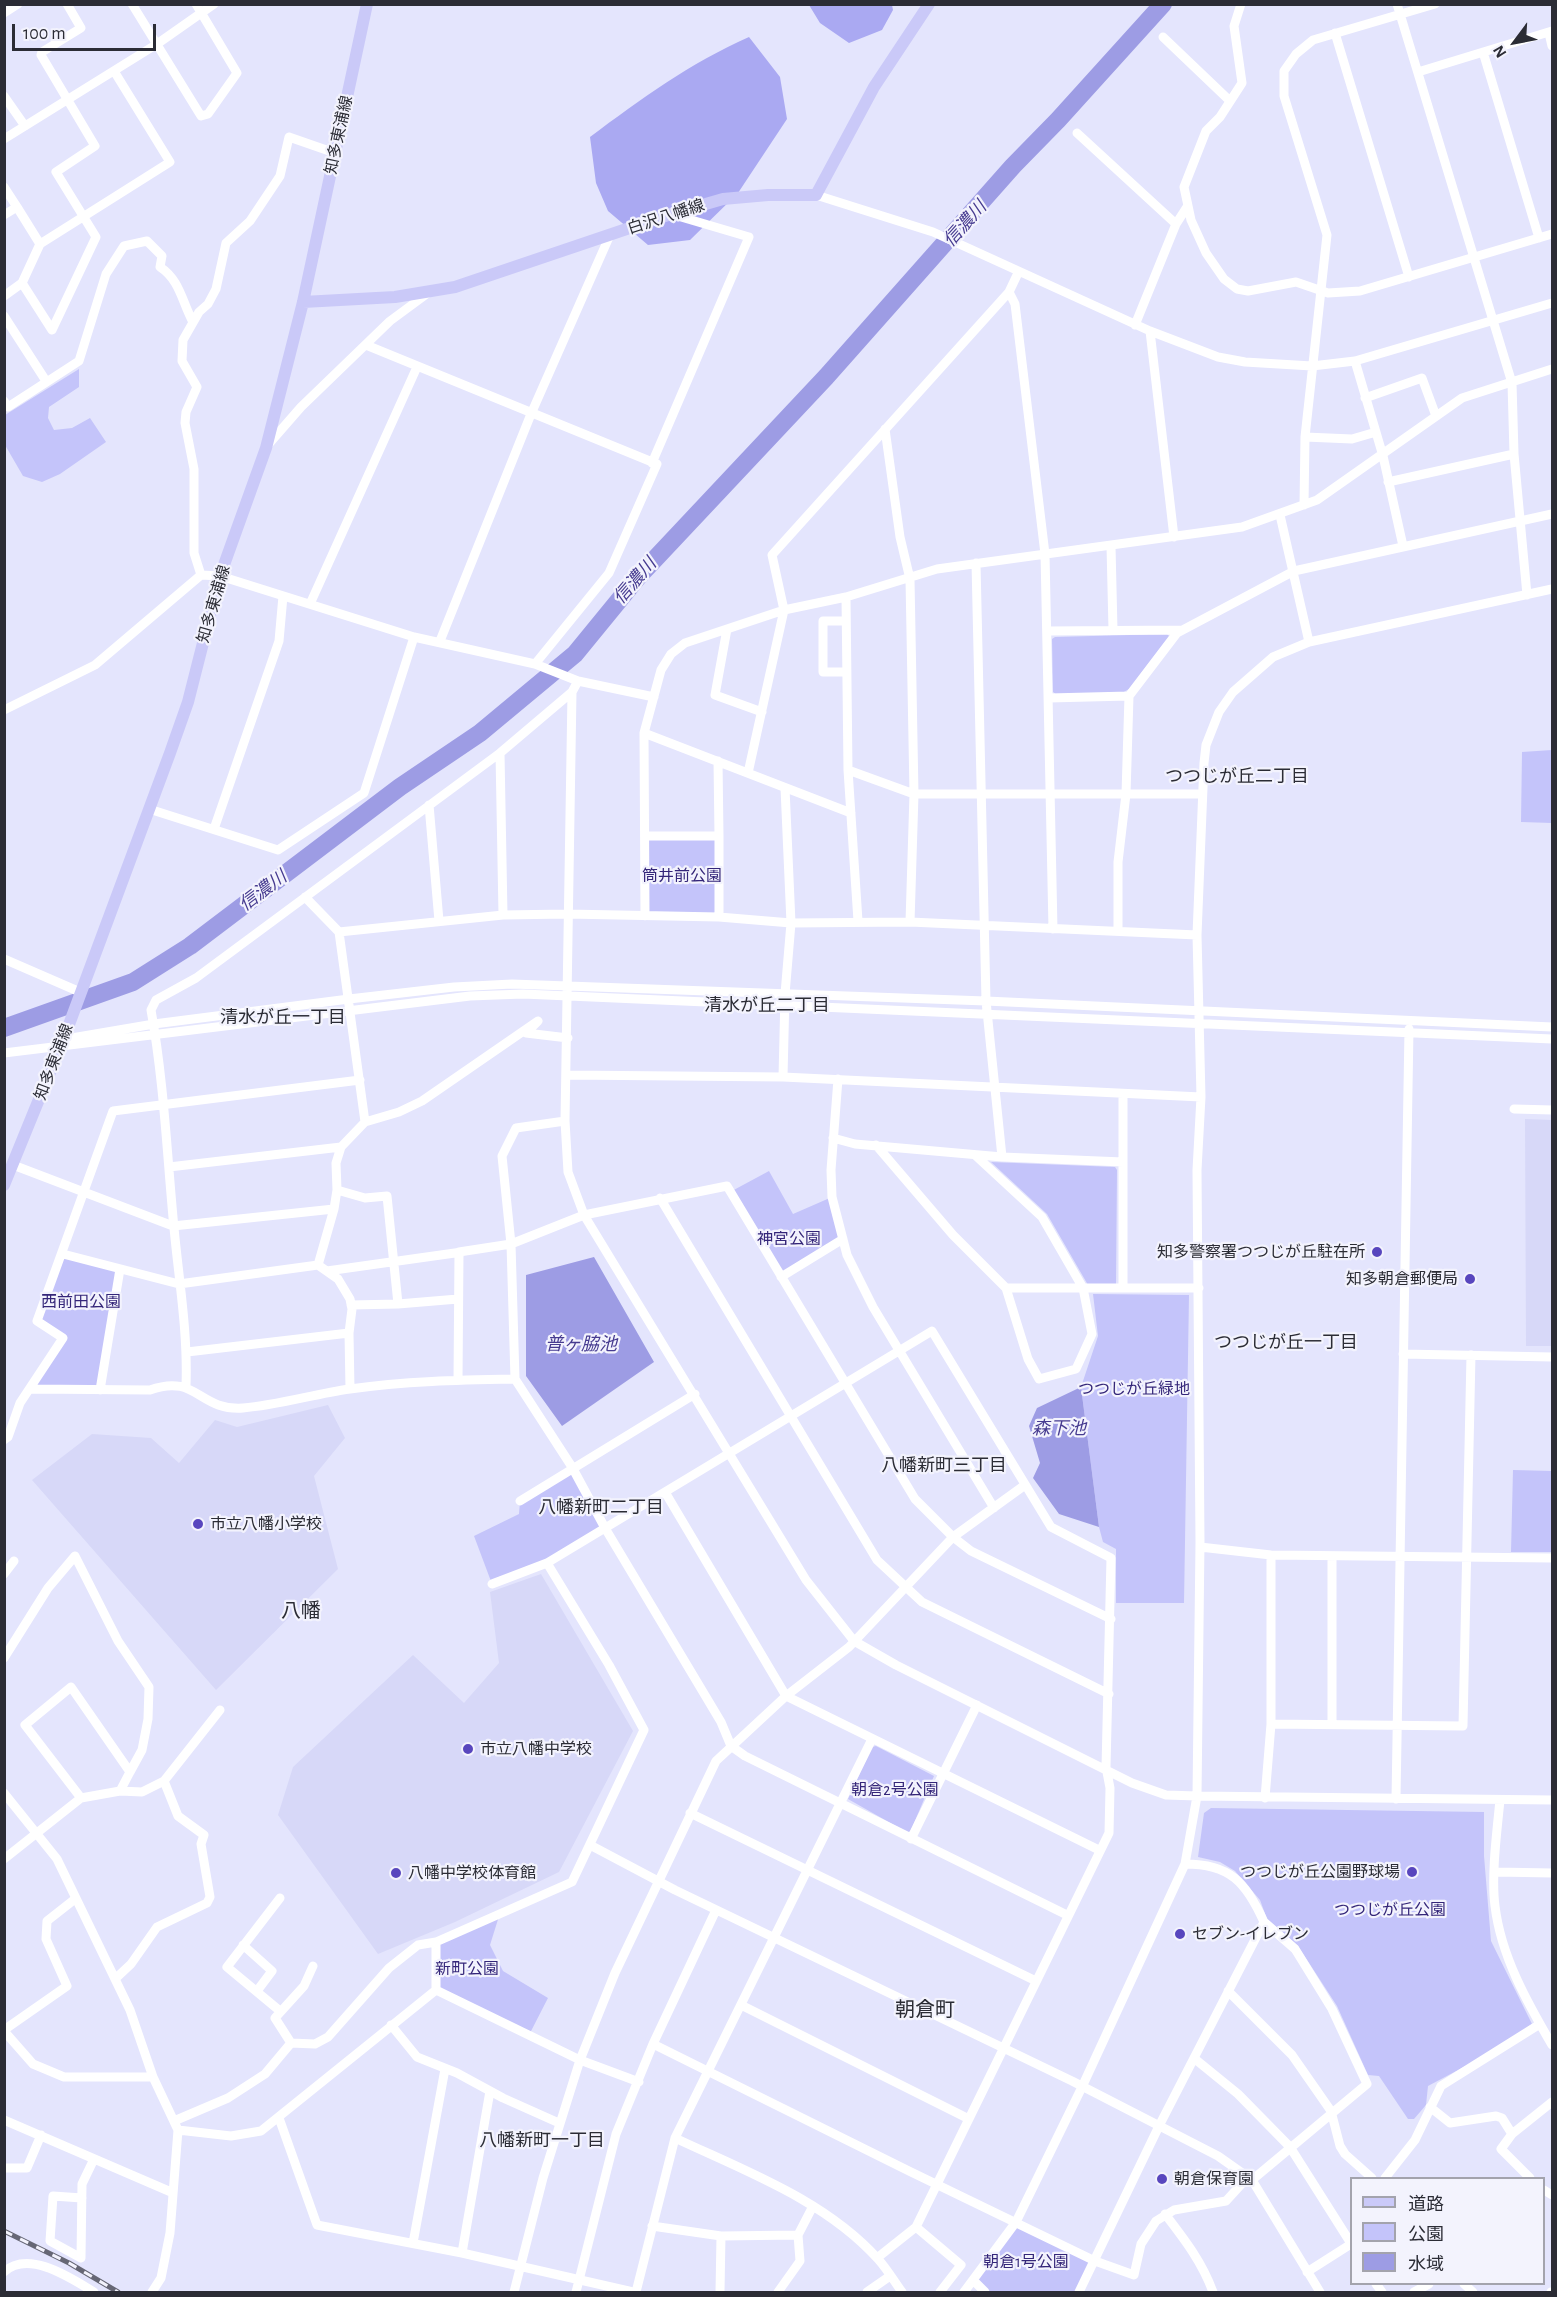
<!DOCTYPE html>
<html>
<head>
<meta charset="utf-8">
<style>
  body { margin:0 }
  #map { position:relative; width:1557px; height:2297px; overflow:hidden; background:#e4e5fd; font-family:"Alegreya Sans","Noto Sans JP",sans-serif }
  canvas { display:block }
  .frame { position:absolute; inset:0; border:6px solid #2b2c35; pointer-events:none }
  .legend { position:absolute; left:1350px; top:2177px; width:195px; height:108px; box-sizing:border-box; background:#f3f3fd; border:2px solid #a3a3ad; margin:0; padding:8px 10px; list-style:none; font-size:18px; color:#2b2c35 }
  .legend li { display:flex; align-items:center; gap:12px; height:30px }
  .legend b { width:30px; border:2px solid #a3a3ad }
  .north { position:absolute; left:1485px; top:12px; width:60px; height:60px; -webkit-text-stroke:4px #f3f3fd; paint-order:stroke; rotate:238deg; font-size:16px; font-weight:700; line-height:24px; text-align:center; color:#2b2c35 }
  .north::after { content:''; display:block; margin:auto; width:21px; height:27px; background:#2b2c35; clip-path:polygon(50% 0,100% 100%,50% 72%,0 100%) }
  .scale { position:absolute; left:12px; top:24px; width:144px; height:27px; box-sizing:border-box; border:3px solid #2b2c35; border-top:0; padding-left:8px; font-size:18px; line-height:21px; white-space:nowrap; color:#2b2c35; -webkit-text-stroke:4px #f3f3fd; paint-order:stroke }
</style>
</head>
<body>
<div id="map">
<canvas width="1557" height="2297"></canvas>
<div class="frame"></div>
<ul class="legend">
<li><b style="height:8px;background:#cac9f8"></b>道路</li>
<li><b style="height:16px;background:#c4c4fa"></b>公園</li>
<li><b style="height:16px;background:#9d9ce4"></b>水域</li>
</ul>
<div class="north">N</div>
<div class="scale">100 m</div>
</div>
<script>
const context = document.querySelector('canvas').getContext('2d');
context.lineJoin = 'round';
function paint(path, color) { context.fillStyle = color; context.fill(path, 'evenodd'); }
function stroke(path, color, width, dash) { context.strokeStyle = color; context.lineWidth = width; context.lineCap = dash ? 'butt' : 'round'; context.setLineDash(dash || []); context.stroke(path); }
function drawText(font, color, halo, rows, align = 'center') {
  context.font = font + ' "Alegreya Sans","Noto Sans JP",sans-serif'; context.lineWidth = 4.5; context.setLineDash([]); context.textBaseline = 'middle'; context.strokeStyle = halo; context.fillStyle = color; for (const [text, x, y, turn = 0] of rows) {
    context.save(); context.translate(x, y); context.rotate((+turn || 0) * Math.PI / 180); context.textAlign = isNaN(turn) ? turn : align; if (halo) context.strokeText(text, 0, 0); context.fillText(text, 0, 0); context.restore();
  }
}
const built = new Path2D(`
  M1525 1119 1552 1120V1346H1526Z
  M328 1405 345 1438 314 1476 338 1569 216 1690 32 1480 92 1434 151 1438 179 1463 215 1420 237 1427Z
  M541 1574 633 1731 559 1872 455 1922 378 1954 278 1815 293 1767 413 1655 464 1703 499 1663 490 1592Z`);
const green = new Path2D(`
  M79 369V387L49 407 48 418 54 430 72 428 90 418 106 442 60 474 42 482 23 476 5 445V415Z
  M1167 634 1169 636 1129 689 1122 693 1057 695 1053 692 1052 639 1055 637Z
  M1552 750V823L1521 822 1522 752Z
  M645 836H719V917L645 916Z
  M991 1162 1115 1167 1117 1170 1116 1284 1088 1285 1047 1214Z
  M769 1171 793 1214 832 1197 843 1239 781 1277 730 1192Z
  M63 1254 120 1269 100 1390 31 1389 63 1338 37 1321Z
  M1093 1294 1189 1295 1184 1603H1116V1549L1103 1542 1099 1527 1081 1387 1098 1336Z
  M572 1467 605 1528 547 1563 492 1584 474 1536 519 1514 520 1501Z
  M1513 1470 1552 1471V1552H1511Z
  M876 1746 934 1776 911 1830 908 1833 848 1799 872 1747Z
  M1211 1808 1484 1812V1856L1491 1941 1532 2024 1492 2052 1428 2086 1426 2105 1414 2119H1408L1379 2076 1368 2075 1337 2006 1298 1946 1267 1919 1260 1900 1235 1871 1220 1862 1198 1857 1204 1813Z
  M500 1913 490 1945 503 1971 548 1998 529 2035 436 1990V1942Z
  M1016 2222 1095 2261 1079 2292H985L974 2281Z`);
const forest = new Path2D(`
  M809 5H892L893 10 882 30 849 43 820 23Z
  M749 37 780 77 787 119 738 193 690 240 648 245 608 211 596 183 590 137C641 99 690 63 749 37Z`);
const water = new Path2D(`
  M594 1257 654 1362 562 1426 526 1376V1275Z
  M1081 1387 1099 1527 1059 1514 1033 1478 1040 1463 1029 1426 1037 1408Z`);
const river = new Path2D(`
  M4 1028 133 982 190 946 400 787 480 733 575 654 638 577 826 377 1013 166 1058 120 1163 4`);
const minor = new Path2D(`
  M132 4 201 116 208 114 237 73 196 4
  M1241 4 1234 26 1242 83 1220 117 1206 131 1184 187 1191 220 1206 253 1224 279 1237 289 1248 291 1296 282 1328 293 1360 291 1552 234
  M1397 4 1512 383 1514 454 1527 595
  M4 13 18 4
  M1335 33 1409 277
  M1549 33 1552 46
  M1163 37 1230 101
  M1483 52 1539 238
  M1418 72 1552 31
  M4 96 25 126
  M1077 133 1176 224
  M4 139 157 44 214 4
  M4 187 17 207
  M816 195 933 232 1150 331 1218 357 1245 362 1312 366 1355 361 1552 303
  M4 215 17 207 40 244
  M22 283 52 330 96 237 56 172 95 146 41 55 42 52 81 28 67 4
  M1009 292 1015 304 1045 554 1053 929
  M4 296 22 283 40 244 170 162 114 71
  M4 316 46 381
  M1135 325 1176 224 1187 207
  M1150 331 1174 537
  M366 345 657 464 609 573 535 664
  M1355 361 1383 456 1403 546
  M1365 398 1422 378 1436 416
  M4 401 8 407 79 361 106 274 124 246 147 241 162 256 160 267C180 280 182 302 193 322
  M885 429 900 537 910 579 914 794 910 922
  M1305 437 1352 439 1376 432
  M267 446 301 407 390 321 428 293
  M652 463 749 237 671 214
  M1388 482 1514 454
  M1304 505 1305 437 1327 235 1284 96V71L1296 54 1313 40 1435 4
  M1280 515 1309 642
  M1111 546 1113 630
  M976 563 986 1001 1002 1157
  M201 575 194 553V469L185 423 186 412 197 387 182 361 183 340 199 312 208 304 216 289 226 243 250 221 280 176 289 137 335 153
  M846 597 848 770 858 921
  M310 604 417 367
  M844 621H823V672H845
  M727 629 715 695 762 712
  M1048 631 1182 630
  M440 641 531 414 610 235
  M572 692 565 1121 568 1172 584 1215 806 1580 854 1641 896 1665 1132 1783 1166 1795 1197 1796 1200 1542 1197 1170 1201 1097 1197 935 1204 763 1206 745 1219 712 1233 692 1273 657 1309 642 1552 589
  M1049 698 1129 696
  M4 710 95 665 201 575 220 576 414 637 535 664 578 681 654 697
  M644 733 851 813
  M500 753 503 915
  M718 761 719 836
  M848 770 914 794H1202
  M748 773 784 610 772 555 1009 292 1018 273
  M429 805 439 921
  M149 809 278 850 364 793 414 637
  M214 829 279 641 283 596
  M645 836H719V917
  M305 897 339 932 365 1122
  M645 916 644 733 661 670 671 654 685 643 784 610 846 597 937 569 1242 527 1317 500 1462 398 1552 369
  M1118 931V862L1126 794 1129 696 1177 633 1294 571 1552 514
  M339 932 503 915 567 914 719 917 791 923 910 922 1197 935
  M4 959 80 992
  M60 1040 154 1024 349 999 454 987 512 984 986 1001 1552 1027
  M4 1053 470 996 523 994 1552 1039
  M567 1075 783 1077 1201 1097
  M783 1077 785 994 791 923 785 788
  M838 1079 831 1170 832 1197 847 1255 873 1307 994 1508
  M1514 1109 1552 1110
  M565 1121 516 1128 502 1156 511 1244 515 1379 572 1467 605 1528 721 1722 731 1746 745 1756 1067 1915
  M833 1138 855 1144 1002 1157 1123 1162
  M876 1145 953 1235 1006 1288 1028 1359 1039 1379 1076 1369 1092 1334 1083 1288 1042 1217 975 1155
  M13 1165 173 1226 334 1209
  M169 1167 341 1147
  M337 1190 365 1198 387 1196 398 1304 351 1305
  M660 1198 877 1560 922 1602 1109 1694
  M63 1254 179 1284 318 1265 338 1279 350 1299 352 1309 349 1333 350 1389
  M318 1265 334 1209 337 1190 336 1163 341 1147 365 1122 399 1112 422 1101 538 1021 526 1033 568 1038
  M327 1271 462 1252
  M781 1277 843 1239
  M1006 1288H1199
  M1123 1288V1095
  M398 1304 458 1299
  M187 1352 349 1333
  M1403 1354 1552 1357
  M458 1380 459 1252 511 1244 584 1215 727 1186 915 1499 953 1537 971 1551 1111 1619
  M186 1386C188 1333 179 1281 174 1228 167 1155 164 1082 151 1010L156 1000 196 978 500 753 572 692 578 681
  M31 1389 150 1390C197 1373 198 1411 243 1408 279 1405 314 1394 350 1389 404 1381 460 1380 515 1379
  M100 1390 120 1269
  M4 1440 8 1437 20 1403 63 1338 37 1321 113 1111 360 1080
  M665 1492 786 1696 1099 1850
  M520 1501 695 1394
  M1200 1547 1271 1555 1552 1558
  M4 1574 14 1561
  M492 1584 547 1563 932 1331 1051 1527 1111 1558 1106 1767 1110 1788 1109 1833 916 2227 877 2258
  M4 1658 48 1588 75 1556 118 1641 149 1687 148 1719 142 1750 130 1772
  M1271 1724 1463 1726 1471 1355
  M1332 1724V1557
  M4 1793 57 1859 130 2010 153 2077 178 2130 170 2233 161 2278 152 2292
  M81 1798 25 1725 71 1687 130 1772 120 1791
  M1265 1798 1271 1724V1555
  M1396 1799 1409 1029
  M1500 1800C1497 1831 1491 1876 1495 1906 1501 1956 1527 2002 1552 2045
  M690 1813 1036 1981
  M911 1839 977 1705
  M590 1845 675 1890 1072 2081 1218 2156 1252 2180 1320 2292
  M4 1859 81 1798 120 1791 142 1792 164 1781 220 1710
  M1496 1872 1552 1873
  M280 1898 227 1967 280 2011
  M243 1945 272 1971 257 1991
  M115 1979 131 1964 157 1927 207 1903 210 1897 201 1844 204 1835 178 1816 164 1781
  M436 1990V1942L572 1882 644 1730 609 1665 547 1563
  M436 1990 580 2060 639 2082
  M1228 1991 1292 2055 1331 2111 1340 2146 1345 2154 1372 2178
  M741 2005 969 2119
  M391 2025 417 2057 457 2073 503 2098 559 2123
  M4 2030 67 1986 46 1939 47 1921 75 1899
  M4 2031 33 2064 64 2077H153
  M291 2043 275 2018 304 1986 313 1966
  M653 2044 911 2172 1095 2261 1134 2275 1141 2244 1156 2221 1174 2210 1226 2201 1248 2177
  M1195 2059 1238 2094 1290 2147 1352 2245
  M1430 2107 1450 2123 1496 2116 1502 2118 1512 2134 1501 2149 1530 2178
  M279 2118 317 2225 462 2253 633 2292
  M4 2120 171 2192
  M174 2121 228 2098 265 2074 291 2043 315 2044 328 2037 389 1968 418 1945 436 1942
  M178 2130 231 2136 261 2131 436 1990
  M1512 2134 1552 2102
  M675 2138C745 2171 825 2200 878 2259 887 2269 894 2281 902 2292
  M4 2168H27L41 2135
  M1385 2178 1415 2140 1441 2086 1540 2024
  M1252 2180 1367 2084 1332 2009 1295 1949 1264 1922
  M1544 2190 1552 2195
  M82 2198 53 2196 50 2241 81 2258 82 2184 94 2159
  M1165 2214C1185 2240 1202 2262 1213 2292
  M652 2226 721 2236 798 2235 813 2206
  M916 2227 961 2265 940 2292
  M413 2243 445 2069
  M462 2253 490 2091
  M4 2272C29 2249 72 2279 94 2292
  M1307 2272 1351 2244
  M974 2281 985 2292
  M1376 2284 1382 2292
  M1464 2284 1473 2292
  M514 2292 543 2178 580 2060 615 1973 716 1761 786 1696 849 1647 953 1537 1025 1485
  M576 2292 616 2134 653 2044 716 1910
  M636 2292 675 2138 872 1739
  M720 2292 721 2236
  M778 2292 800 2261 798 2235
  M867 2292 890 2276
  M964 2292 1016 2222 1082 2087 1185 1864 1197 1796 1552 1800
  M1079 2292 1159 2126 1264 1922C1246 1882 1230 1864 1185 1864
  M1414 2292 1429 2284
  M1551 2292H1552`);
const major = new Path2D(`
  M303 302 395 297 455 287 671 214 723 199 768 195H816L874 87 929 4
  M4 1185 64 1038 170 753 188 702 220 576 266 448 303 302 367 4`);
const rail = new Path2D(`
  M4 2231 69 2263 118 2292`);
const markers = [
  [1377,1252,6,"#5846be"],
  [1470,1279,6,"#5846be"],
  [198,1524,6,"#5846be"],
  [468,1749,6,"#5846be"],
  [1412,1872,6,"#5846be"],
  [396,1873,6,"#5846be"],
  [1180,1934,6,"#5846be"],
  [1162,2179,6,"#5846be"]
];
const streetNames = [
  ["知多東浦線",339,135,-78],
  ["白沢八幡線",666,217,-18],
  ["知多東浦線",214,604,-74],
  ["知多東浦線",54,1062,-69]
];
const parkNames = [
  ["筒井前公園",682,876],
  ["神宮公園",789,1239],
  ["西前田公園",81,1302],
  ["つつじが丘緑地",1134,1389],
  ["朝倉2号公園",895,1790],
  ["つつじが丘公園",1390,1910],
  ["新町公園",467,1969],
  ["朝倉1号公園",1026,2262]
];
const poiNames = [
  ["知多警察署つつじが丘駐在所",1365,1252,"right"],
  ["知多朝倉郵便局",1458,1279,"right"],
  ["市立八幡小学校",210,1524],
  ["市立八幡中学校",480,1749],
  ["つつじが丘公園野球場",1400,1872,"right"],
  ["八幡中学校体育館",408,1873],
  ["セブン-イレブン",1192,1934],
  ["朝倉保育園",1174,2179]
];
const waterNames = [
  ["信濃川",965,224,-48],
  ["信濃川",635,581,-49],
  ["信濃川",263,891,-37],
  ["普ヶ脇池",581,1345],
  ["森下池",1059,1429]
];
const neighbourhoodNames = [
  ["つつじが丘二丁目",1237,777],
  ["清水が丘二丁目",767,1006],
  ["清水が丘一丁目",283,1018],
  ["つつじが丘一丁目",1286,1343],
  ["八幡新町三丁目",944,1466],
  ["八幡新町二丁目",601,1508],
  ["八幡新町一丁目",542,2141]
];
const quarterNames = [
  ["八幡",301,1611],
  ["朝倉町",925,2010]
];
paint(built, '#d7d8f8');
paint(green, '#c4c4fa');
paint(forest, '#aaa9f2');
paint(water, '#9d9ce4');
stroke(river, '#9d9ce4', 18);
stroke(minor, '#fff', 9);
stroke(major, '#cac9f8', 12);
stroke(rail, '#666775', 5);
stroke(rail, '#f3f3fd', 3, [9]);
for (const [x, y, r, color] of markers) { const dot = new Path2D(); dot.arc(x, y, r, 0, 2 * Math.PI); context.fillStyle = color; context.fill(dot); stroke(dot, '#f3f3fd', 2); }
drawText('16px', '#2b2c35', '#f3f3fd', streetNames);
drawText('16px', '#342679', '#f3f3fd', parkNames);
drawText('16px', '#2b2c35', '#f3f3fd', poiNames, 'left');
drawText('italic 18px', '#463b90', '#f3f3fd', waterNames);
drawText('18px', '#2b2c35', '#f3f3fd', neighbourhoodNames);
drawText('20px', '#2b2c35', '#f3f3fd', quarterNames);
</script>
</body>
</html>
